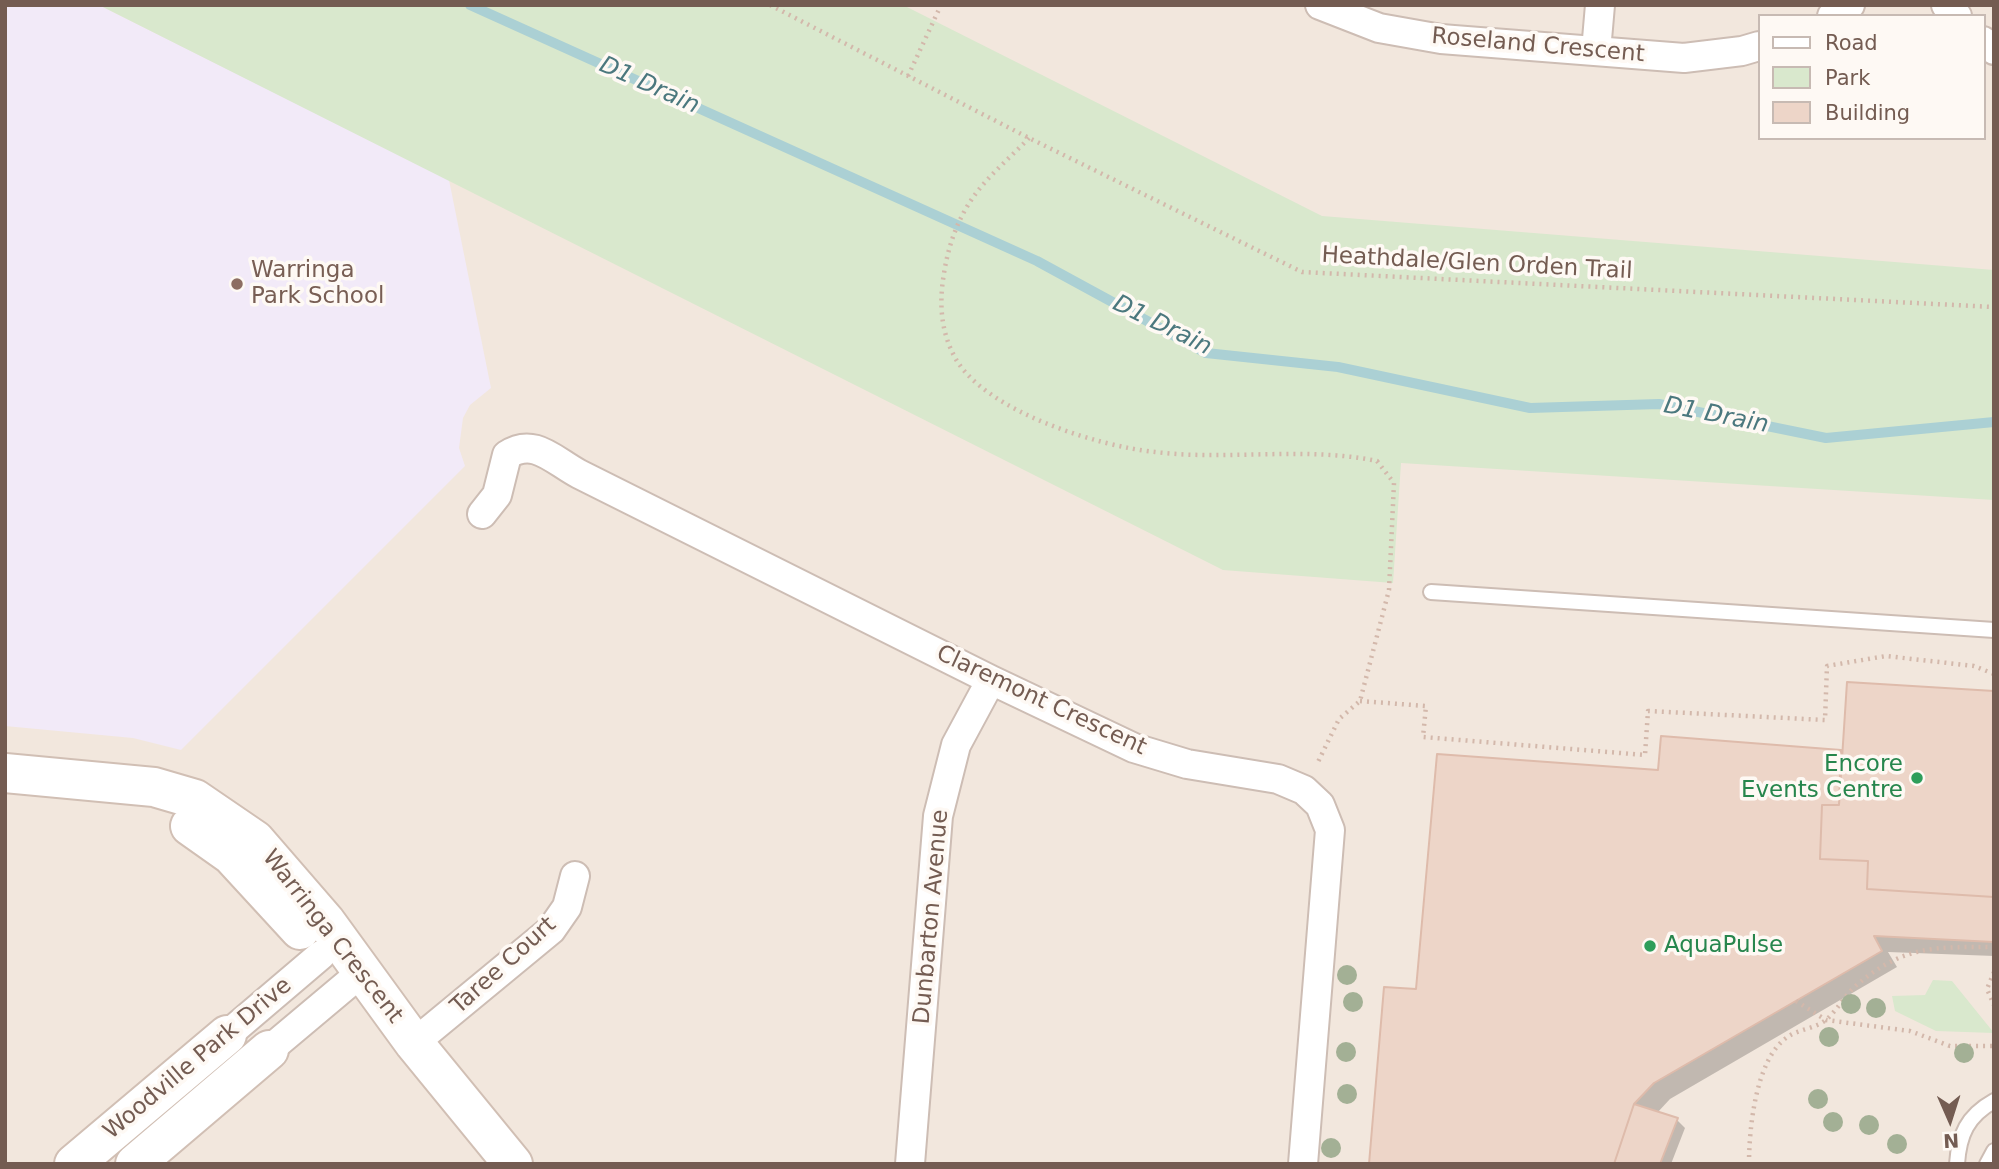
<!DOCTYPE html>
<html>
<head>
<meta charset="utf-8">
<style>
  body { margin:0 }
  #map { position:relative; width:1999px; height:1169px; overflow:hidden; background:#fbf5ee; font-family:"DejaVu Sans",sans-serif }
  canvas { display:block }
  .frame { position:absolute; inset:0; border:7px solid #745c52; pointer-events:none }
  .legend { position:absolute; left:1758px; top:14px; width:228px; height:126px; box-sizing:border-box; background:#fef9f4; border:2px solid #c7bab3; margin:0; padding:9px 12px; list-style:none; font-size:21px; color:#745c52 }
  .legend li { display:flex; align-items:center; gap:14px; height:35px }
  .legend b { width:35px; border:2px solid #c7bab3 }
  .north { position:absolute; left:1915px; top:1085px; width:70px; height:70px; -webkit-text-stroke:5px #fef9f4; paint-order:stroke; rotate:177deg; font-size:19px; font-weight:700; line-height:28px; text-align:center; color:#745c52 }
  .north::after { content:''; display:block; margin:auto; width:24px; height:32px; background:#745c52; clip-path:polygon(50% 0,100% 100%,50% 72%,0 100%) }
</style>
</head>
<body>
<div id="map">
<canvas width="1999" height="1169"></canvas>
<div class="frame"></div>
<ul class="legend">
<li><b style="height:9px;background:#fff"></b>Road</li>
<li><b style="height:19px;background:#d9e8cd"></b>Park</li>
<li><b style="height:19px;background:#edd5c8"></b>Building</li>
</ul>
<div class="north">N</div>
</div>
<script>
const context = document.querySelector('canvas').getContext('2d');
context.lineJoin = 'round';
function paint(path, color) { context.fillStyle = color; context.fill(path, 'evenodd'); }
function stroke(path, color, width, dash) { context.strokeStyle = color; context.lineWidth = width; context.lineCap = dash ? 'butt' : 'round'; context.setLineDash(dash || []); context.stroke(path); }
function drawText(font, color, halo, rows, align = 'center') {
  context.font = font + ' "DejaVu Sans",sans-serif'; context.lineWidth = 7; context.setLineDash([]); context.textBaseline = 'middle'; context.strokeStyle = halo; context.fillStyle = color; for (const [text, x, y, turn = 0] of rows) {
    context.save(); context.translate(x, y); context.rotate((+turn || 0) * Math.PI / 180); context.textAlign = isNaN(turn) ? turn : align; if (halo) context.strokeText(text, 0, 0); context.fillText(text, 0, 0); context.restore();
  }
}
const residential = new Path2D(`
  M5 5H1994V1164H5ZM1759 16H1983V138H1759Z`);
const education = new Path2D(`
  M5 5H99L449 180 491 388 470 405 463 418 459 448 465 466 181 750 133 738 5 726Z`);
const green = new Path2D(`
  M99 5H903L1322 216 1994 270V500L1401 463 1393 583 1223 570Z
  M1933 980 1952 981 1994 1033 1936 1031 1895 1011 1892 996 1925 995Z`);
const shadow = new Path2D(`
  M1994 692V956L1888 952 1897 967 1670 1099 1657 1113 1677 1120 1685 1128 1671 1164H1371L1417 991 1659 772 1841 752 1844 755Z`);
const stream = new Path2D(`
  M470 5 1037 261 1206 353 1338 367 1530 408 1659 404 1826 438 1994 422`);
const building = new Path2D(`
  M1847 682 1994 691V897L1867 889 1868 861 1820 859 1822 805H1839Z
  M1661 736 1841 750 1839 805H1822L1820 859 1868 861 1867 889 1994 897V942L1874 936 1882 951 1654 1083 1634 1104 1614 1164H1369L1384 987 1416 989 1437 754 1658 770Z
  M1634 1104 1678 1118 1660 1164H1614Z`);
const path = new Path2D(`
  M770 5 1029 138 1302 272 1994 307
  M908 76 941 5
  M1029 138C1011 157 989 175 974 196 956 221 947 250 943 280 939 308 942 336 957 361 989 412 1097 446 1155 452 1228 461 1304 446 1377 461L1394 483 1389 590 1360 701 1339 719 1317 764
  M1360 701 1426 706 1423 737 1645 755 1648 711 1825 720 1827 666 1886 656 1974 666 1994 674
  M1994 972 1987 989 1994 1005
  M1796 1001 1826 1020 1910 1031 1950 1046H1994
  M1749 1164C1749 1128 1756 1056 1789 1036 1800 1029 1817 1028 1827 1019 1839 1008 1847 992 1859 983 1905 945 1937 947 1994 947`);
const lane = new Path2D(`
  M1431 592 1994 630
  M1957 1164C1959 1135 1967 1116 1994 1101
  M1987 1164 1994 1151`);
const street = new Path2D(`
  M1320 5 1379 28 1441 39 1684 58 1742 51 1759 46
  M1946 5 1957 16
  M1832 16 1850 5
  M1983 41 1994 50
  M1596 51 1600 5
  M482 514 497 495 507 455C534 437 553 460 579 474L991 680 1134 748 1187 764 1278 779 1304 790 1320 805 1330 830 1303 1164
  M227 1035 321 955
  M414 1043 551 930 567 907 575 876
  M269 1050 350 982
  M910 1164 938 816 956 745 991 680`);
const secondary = new Path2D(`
  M5 773 154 787 195 799 255 840 326 922 414 1043 513 1164
  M190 826 231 855 300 930
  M74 1164 227 1035
  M135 1164 269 1050`);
const trees = [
  [1347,975],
  [1353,1002],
  [1851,1004],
  [1876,1008],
  [1829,1037],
  [1346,1052],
  [1964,1053],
  [1347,1094],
  [1818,1099],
  [1833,1122],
  [1869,1125],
  [1897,1144],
  [1331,1148]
];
const markers = [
  [237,284,7,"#8d6e63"],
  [1917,778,7,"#2e9e5b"],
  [1650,946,7,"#2e9e5b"]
];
const streetNames = [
  ["Roseland Crescent",1538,46,5],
  ["Heathdale/Glen Orden Trail",1477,264,3],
  ["Claremont Crescent",1041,701,25],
  ["Dunbarton Avenue",932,917,-85],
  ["Warringa Crescent",332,937,52],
  ["Taree Court",504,966,-42],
  ["Woodville Park Drive",198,1059,-40]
];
const educationNames = [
  ["Warringa",251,271],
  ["Park School",251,297]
];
const leisureNames = [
  ["Encore",1903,765],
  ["Events Centre",1903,791],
  ["AquaPulse",1664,946,"left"]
];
const waterNames = [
  ["D1 Drain",649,86,24],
  ["D1 Drain",1162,326,26],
  ["D1 Drain",1716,416,11]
];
paint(residential, '#f2e7dd');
paint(education, '#f2eaf8');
paint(green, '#d9e8cd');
paint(shadow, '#0003');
stroke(stream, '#abd0d4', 10);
paint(building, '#edd5c8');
stroke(building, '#debbab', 2);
stroke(lane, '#cdbdb4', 18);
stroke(street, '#cdbdb4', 32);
stroke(secondary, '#d1bfb4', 42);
stroke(path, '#d3b8ab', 4.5, [2, 5]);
stroke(lane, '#fff', 14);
stroke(street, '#fff', 28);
stroke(secondary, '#fff', 38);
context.fillStyle = '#a3b095';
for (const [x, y] of trees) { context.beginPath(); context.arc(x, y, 10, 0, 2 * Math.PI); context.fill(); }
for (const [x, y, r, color] of markers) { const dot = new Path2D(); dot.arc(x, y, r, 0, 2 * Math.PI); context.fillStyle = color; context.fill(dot); stroke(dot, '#fef9f4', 2.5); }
drawText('23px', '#745c52', '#fef9f4', streetNames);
drawText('23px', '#785e54', '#fef9f4', educationNames, 'left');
drawText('23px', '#27864d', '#fef9f4', leisureNames, 'right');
drawText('italic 24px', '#4b787e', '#fef9f4', waterNames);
</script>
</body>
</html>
